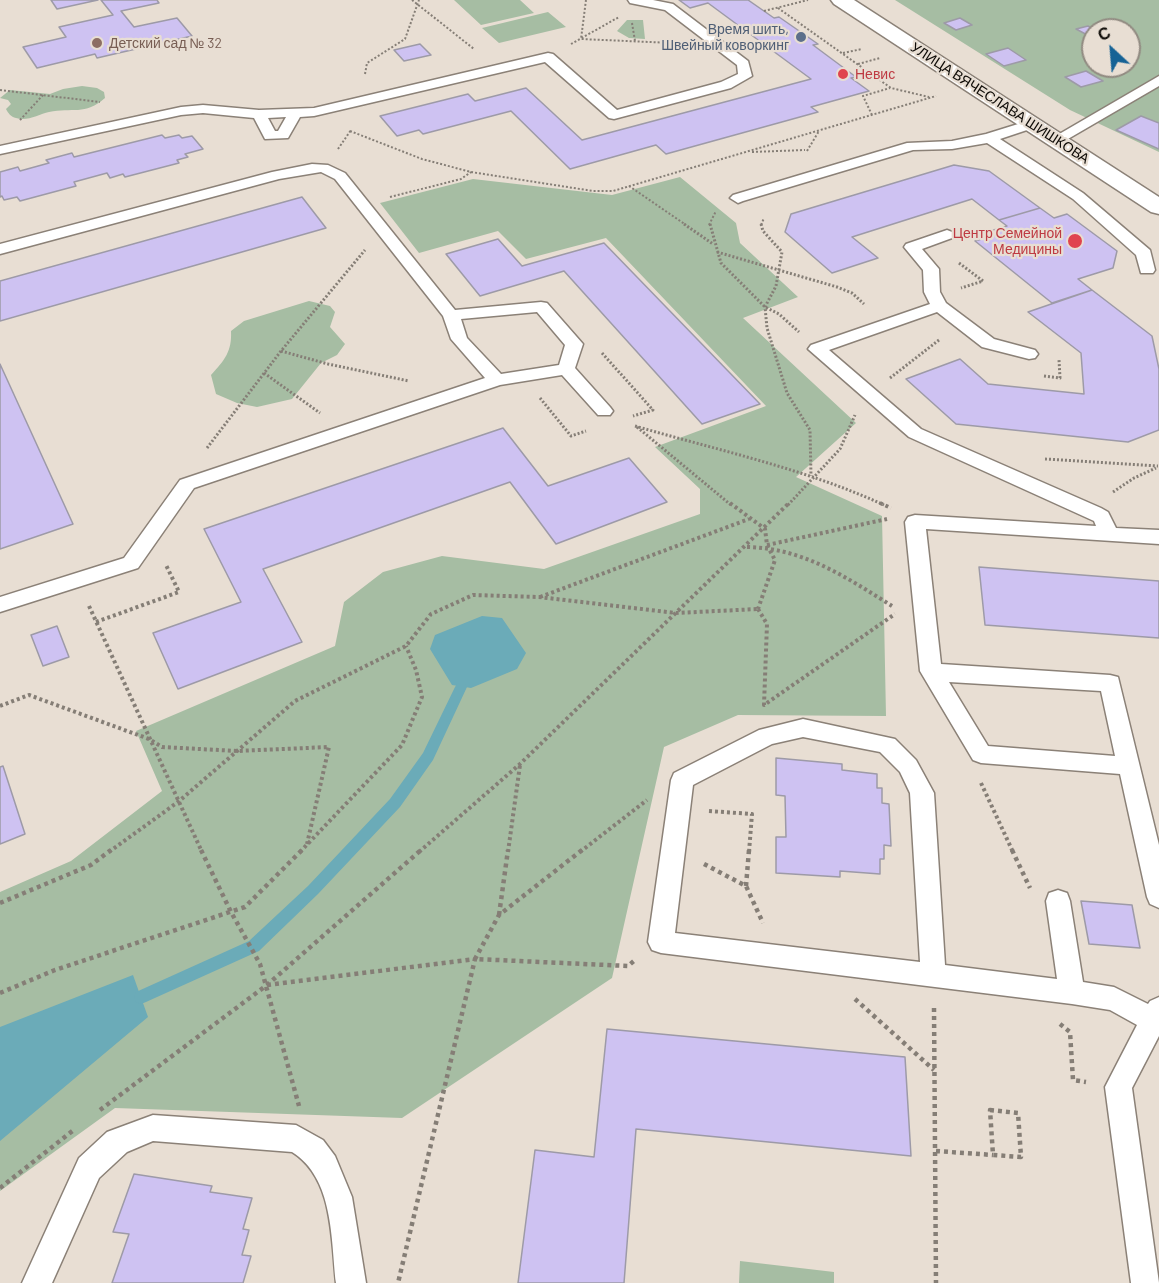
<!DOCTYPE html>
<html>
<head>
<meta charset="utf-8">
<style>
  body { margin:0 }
  #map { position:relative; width:1159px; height:1283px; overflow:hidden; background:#e8ded3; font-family:Barlow,sans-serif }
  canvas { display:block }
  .north { position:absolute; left:1081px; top:18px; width:60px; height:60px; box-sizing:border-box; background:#e8ded3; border:2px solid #918a81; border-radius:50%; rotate:334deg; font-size:16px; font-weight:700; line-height:24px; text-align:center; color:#0e0b07 }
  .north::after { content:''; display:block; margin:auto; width:21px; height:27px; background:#156295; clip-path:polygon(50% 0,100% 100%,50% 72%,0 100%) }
</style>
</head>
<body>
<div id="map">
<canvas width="1159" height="1283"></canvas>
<div class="north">С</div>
</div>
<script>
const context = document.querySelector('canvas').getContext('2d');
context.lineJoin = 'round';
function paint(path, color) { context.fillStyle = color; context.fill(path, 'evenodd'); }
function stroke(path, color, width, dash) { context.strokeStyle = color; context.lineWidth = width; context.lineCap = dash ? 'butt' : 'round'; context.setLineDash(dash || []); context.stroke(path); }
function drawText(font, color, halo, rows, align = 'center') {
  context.font = font + ' Barlow,sans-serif'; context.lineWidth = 4.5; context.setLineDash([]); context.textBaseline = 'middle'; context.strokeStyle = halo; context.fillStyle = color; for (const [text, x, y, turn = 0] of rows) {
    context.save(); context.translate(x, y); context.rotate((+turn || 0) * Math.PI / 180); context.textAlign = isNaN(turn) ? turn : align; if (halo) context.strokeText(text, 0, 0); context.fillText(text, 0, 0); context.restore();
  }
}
const green = new Path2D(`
  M454 0H520L534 13 481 25Z
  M895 0H1159V152L1070 110ZM1093 30H1129V66H1093Z
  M548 12 566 27 499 43 482 28Z
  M627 20H643L645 39 629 38 617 31Z
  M82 86 97 88 104 92 105 98C85 116 72 107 49 112 39 114 27 122 16 118 11 117 8 113 6 109L11 104 8 100 0 98 10 90 50 94 63 89Z
  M680 177 736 223 740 243 798 297 743 318 856 423 796 477 882 516 886 716 738 715 664 747 612 978 402 1118 115 1108 0 1191V892L71 861 162 791 136 731 335 646 344 602 383 572 442 556 544 569 700 514V489L655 447 766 406 606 238 526 259 498 231 419 253 380 203 473 179 612 195Z
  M309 301 330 306 335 312 330 327 345 344 337 355 321 363 292 399 257 407 237 403 216 394 211 375C225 360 232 351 231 331L244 321Z
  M740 1261 834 1272V1283H739Z`);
const water = new Path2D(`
  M482 616 502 618 526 653 517 669 471 688 452 685 430 649 435 635Z
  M133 975 148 1017 0 1141V1027Z`);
const stream = new Path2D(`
  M461 682 465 684 467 687 433 760 400 807 318 894 259 951 146 1002 141 1004 136 1002 134 997 136 992 249 941 308 886 390 799 423 753 455 687 457 684Z`);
const building = new Path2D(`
  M51 0H98L57 9Z
  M101 0H157L159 3 121 11 134 27 177 18 192 36 97 58 95 54 37 68 23 47 66 37 59 27 113 15Z
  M679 0H748L774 18 779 17 818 44 813 45 856 77 851 78 869 91 811 107 818 112 666 154 656 145 570 169 511 111 423 134 419 130 397 136 380 116 468 94 475 101 526 88 582 140 811 79 708 3 690 8Z
  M960 18 972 25 956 30 944 23Z
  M1088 26 1095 30 1093 38 1076 29Z
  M420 44 431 55 404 61 394 50Z
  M1008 48 1026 60 1004 66 986 54Z
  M1086 71 1103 81 1081 87 1065 77Z
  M1141 116 1159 123V149L1116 130Z
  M162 135 165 138 179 135 182 138 192 136 203 149 185 154 188 157 177 160 179 163 125 177 123 174 110 178 107 173 74 182 76 186 20 201 17 197 4 200 2 196 0 197V172L18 167 20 171 49 163 46 160 72 153 74 157Z
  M954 165 989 171 1040 208 999 220 972 199 852 237 878 258 832 273 785 232 791 214Z
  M302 197 326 228 0 321V281Z
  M1040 208 1054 218 1067 214 1117 251 1113 268 1078 279 1092 290 1052 303 975 241 992 236 987 232 1007 226 999 220Z
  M498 239 522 266 604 243 760 404 702 424 564 271 480 296 446 254Z
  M1092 290 1152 336 1159 369V430L1128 442 956 424 906 379 960 359 988 384 1084 394 1081 353 1028 312Z
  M0 364 73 524 0 549Z
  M503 428 548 486 629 458 667 502 556 544 510 482 263 569 302 642 178 689 153 633 241 602 204 529Z
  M979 567 1159 581V638L985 625Z
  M57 626 69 657 43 666 31 635Z
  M776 758 842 764V770L877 774V788H882V803L889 804 891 846 884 845V859H880V874L840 871V877L776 873V837H786L785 796 776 795Z
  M3 766 25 834 0 844V767Z
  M1081 901 1132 905 1140 948 1089 944Z
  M607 1029 905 1057 911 1156 636 1129 624 1283H518L535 1150 594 1157Z
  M134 1174 212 1186 210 1192 252 1198 243 1229 249 1230 242 1255 251 1256 243 1283H112L129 1234 113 1232Z`);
const pathFar3 = new Path2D(`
  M412 0 474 49
  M586 0 581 39 672 43
  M778 8 891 88 929 97
  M764 11 808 0
  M632 23 635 41
  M571 44 619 17
  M843 53 862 49
  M858 64 880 58
  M365 74 367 63 405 39 419 0
  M0 90 100 102
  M872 115 863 96 890 88
  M20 120 43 95
  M350 131 422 159 471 172 593 191H613L936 96
  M338 149 351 130
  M807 151 819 131
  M752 152 805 150
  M629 186 686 225
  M390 197 461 179 471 172
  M709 225 716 211
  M761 225 764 218`);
const pathFar2 = new Path2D(`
  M684 224 713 244
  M710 224 721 263 765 307 779 314 799 332
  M761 224 763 231 782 252 776 286 765 307 767 328 787 393 810 430 811 476
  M717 252 837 287 852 293 864 304
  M959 263 983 281 961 288
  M281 351 328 364 409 381
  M602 353 653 410 633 416
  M264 373 320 413
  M1044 376 1060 378 1059 360
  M890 378 939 340
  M540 398 571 436 586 431
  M635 426C717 450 806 469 884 505
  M637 427 731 505
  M207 448 281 351 365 250
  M1045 459 1158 466
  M1113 492 1134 478 1156 468
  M788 505 840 449 855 415`);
const pathFar1 = new Path2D(`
  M730 503 765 529 767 545 775 560 758 609
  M880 503 891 508
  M767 545 887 519
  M747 547C803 548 846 577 892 606
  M540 597 749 519
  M89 606 202 852
  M758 609 767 624 764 705 895 614
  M96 622 179 592 166 565
  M0 706 29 695 149 739 162 747 237 751 329 747 307 844
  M981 783 1013 852
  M709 811 752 814 749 852
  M109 852 178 802 295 701 406 646 431 614 473 595 539 597 676 613 758 609
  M300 852 402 745 422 697 416 670 406 646
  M419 852 520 764 789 503
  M508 852 520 765
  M580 852 647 800`);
const path = new Path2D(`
  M201 850 231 912 260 964 299 1106
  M582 850 499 915 475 959 628 966 635 960
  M1012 850 1030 888
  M704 864 746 886 763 923
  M746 886 749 850
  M0 903 91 865 111 850
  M499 915 508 850
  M267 985 475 959 398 1283
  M0 993 55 970 245 907 302 850
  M855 999 934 1070
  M934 1008 936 1283
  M1060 1024 1070 1032 1073 1080 1086 1082
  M100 1110 267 985 421 850
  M990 1110 1018 1113 1021 1157 993 1155Z
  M936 1151 993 1155
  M0 1188 75 1129`);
const lane = new Path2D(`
  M628 0H653L673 4 748 61 752 76 731 88 614 119 609 118 545 62 314 116 300 117 288 138 265 139 254 118 203 113 181 115 0 154V146L181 107 203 105 259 110 314 108 548 53 553 54 617 110 721 82 738 74 737 65 665 10 630 3ZM286 117 278 131H275L268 118Z
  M1159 76V86L1061 143 1056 144 1049 140Z
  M1031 120 1038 124 1036 127 1000 139 1083 193 1150 250 1155 270 1153 273H1141L1136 255 1073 199 987 143 952 149 913 150 743 201 738 203 730 198 733 195 907 143 952 141 986 134Z
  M312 164 328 165 345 173 455 310 541 302 547 303 583 344 575 368 610 407 613 411 610 415H598L562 375 500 385 194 488 138 568 0 612V597L124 558 180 480 485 378 451 339 443 316 335 179 321 172 279 179 0 254V244L272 172ZM537 312 565 345 559 365 501 374 467 338 461 319Z
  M947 230 952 232 955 235 952 238 922 249 939 269 940 292 946 303 994 339 1035 350 1038 354 1035 358 1029 359 982 347 937 312 829 350 921 429 1101 508 1108 512 1116 528 1159 530V544L926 529 941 664 1110 675 1118 677 1159 845V908L1150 904 1147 897 1120 774 981 763 973 760 920 671 905 522 908 517 915 515 1096 526 1094 521 909 437 808 349 811 345 930 304 924 292 923 270 904 247 906 244ZM949 682 1101 691 1115 756 988 746Z
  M803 719 895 739 916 760 934 793 945 965 1057 979 1046 901 1049 893 1058 890 1067 893 1070 901 1083 982 1114 987 1148 1004 1150 1001 1159 997V1036L1132 1088 1159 1283H1131L1105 1087 1137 1025 1110 1010 1072 1004 661 953 652 950 648 942 671 780 674 773 759 730ZM803 737 880 752 900 772 910 793 920 962 675 933 693 785 772 744Z
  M153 1115 296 1125 323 1140 335 1156 352 1197 366 1283H336C331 1240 334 1178 292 1152L153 1141 127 1152 99 1178 52 1283H22L79 1158 107 1132Z`);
const street = new Path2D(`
  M831 0H854L1159 197V214L1151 212 834 4Z`);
const markers = [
  [801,37,6,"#5c6f8a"],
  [97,43,6,"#8d6e63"],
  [843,74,6,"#e0444e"],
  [1075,241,8,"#e0444e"]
];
const farServicenames = [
  ["Время шить,",789,29],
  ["Швейный коворкинг",789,45]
];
const farEducationnames = [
  ["Детский сад № 32",109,43]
];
const farHealthnames = [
  ["Невис",855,74],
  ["Центр Семейной",1062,233,"right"],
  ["Медицины",1062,249,"right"]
];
const farStreetnames = [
  ["УЛИЦА ВЯЧЕСЛАВА ШИШКОВА",1000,103,33]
];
paint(green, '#a6bda3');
paint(water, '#6babb8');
paint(stream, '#6babb8');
paint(building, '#cec2f2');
stroke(building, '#9d9aa7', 1.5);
stroke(lane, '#8b8177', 3);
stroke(street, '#8b8177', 3);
stroke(pathFar3, '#857e76', 2, [2, 2]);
stroke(pathFar2, '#857e76', 3, [2, 2]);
stroke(pathFar1, '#857e76', 4, [3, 3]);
stroke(path, '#857e76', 4.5, [4, 4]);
paint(lane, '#fff');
paint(street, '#fff');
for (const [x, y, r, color] of markers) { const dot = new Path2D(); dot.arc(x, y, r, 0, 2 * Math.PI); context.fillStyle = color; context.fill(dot); stroke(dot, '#e8ded3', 2); }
drawText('14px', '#4e5e75', '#e8ded3', farServicenames, 'right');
drawText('14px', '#785e54', '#e8ded3', farEducationnames, 'left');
drawText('14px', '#be3a42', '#e8ded3', farHealthnames, 'left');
drawText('14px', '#0e0b07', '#e8ded3', farStreetnames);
</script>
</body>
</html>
